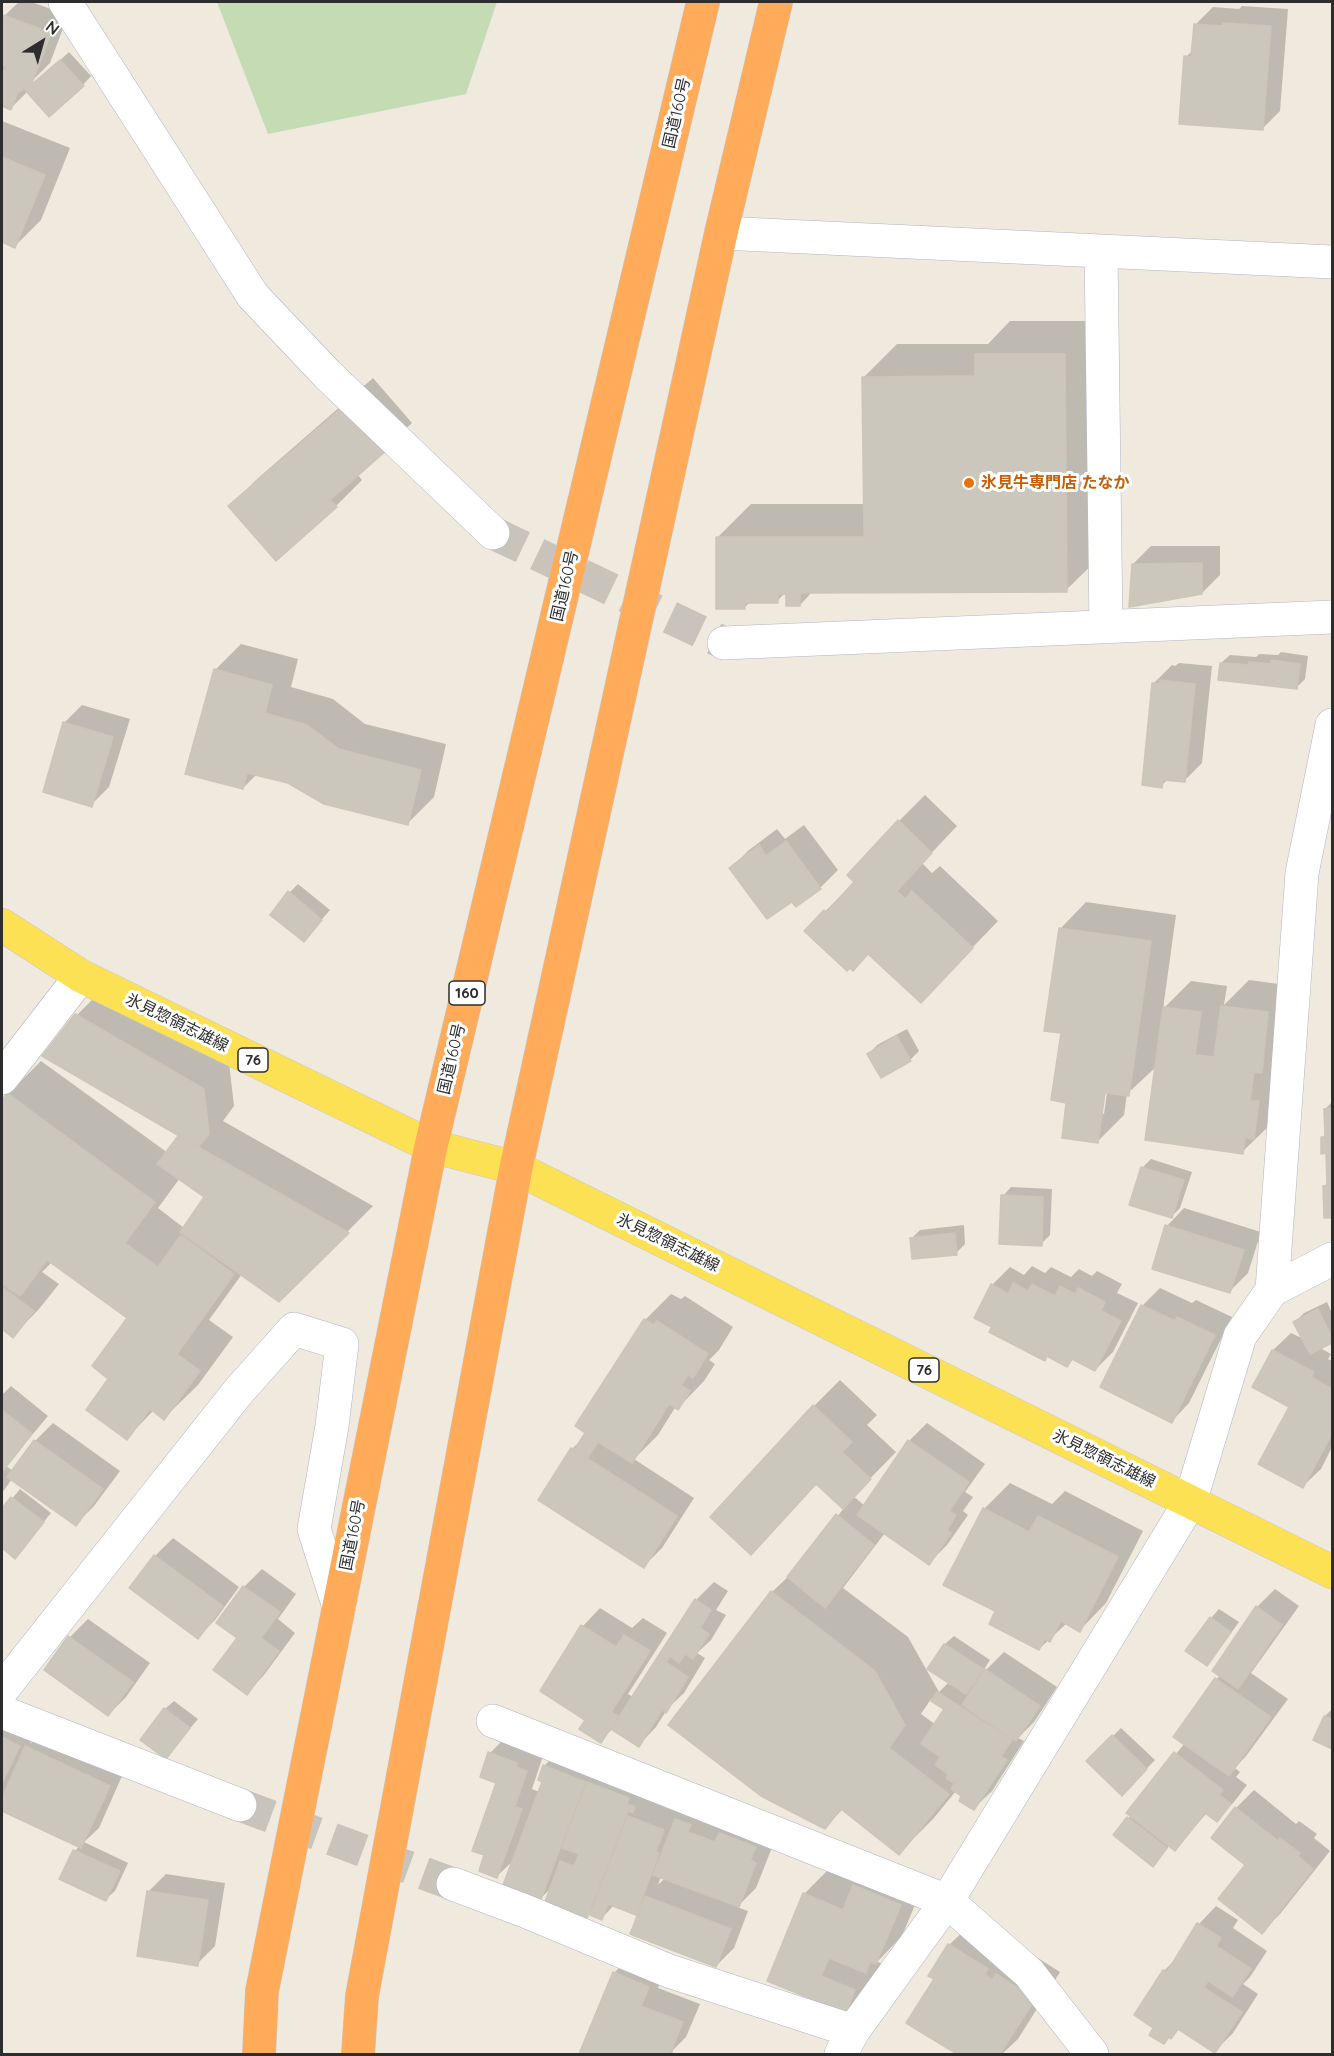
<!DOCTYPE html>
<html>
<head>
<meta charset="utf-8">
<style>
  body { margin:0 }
  #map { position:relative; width:1334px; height:2056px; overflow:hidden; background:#efe9de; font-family:Quicksand,sans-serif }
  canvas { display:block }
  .frame { position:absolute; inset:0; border:3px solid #2d2d2d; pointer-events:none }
  .north { position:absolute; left:12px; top:12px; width:60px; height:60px; -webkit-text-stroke:4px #fff; paint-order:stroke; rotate:37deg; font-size:16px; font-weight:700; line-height:24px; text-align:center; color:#2d2d2d }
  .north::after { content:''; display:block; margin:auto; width:21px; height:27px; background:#2d2d2d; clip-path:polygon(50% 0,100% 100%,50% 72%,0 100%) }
</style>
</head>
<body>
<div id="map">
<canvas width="1334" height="2056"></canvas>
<div class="frame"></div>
<div class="north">N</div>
</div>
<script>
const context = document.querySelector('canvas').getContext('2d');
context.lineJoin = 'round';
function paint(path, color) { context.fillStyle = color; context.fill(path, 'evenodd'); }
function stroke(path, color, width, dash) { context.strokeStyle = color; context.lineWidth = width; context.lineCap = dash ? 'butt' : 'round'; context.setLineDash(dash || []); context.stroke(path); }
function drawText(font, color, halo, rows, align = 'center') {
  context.font = font + ' Quicksand,"Noto Sans JP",sans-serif'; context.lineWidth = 6; context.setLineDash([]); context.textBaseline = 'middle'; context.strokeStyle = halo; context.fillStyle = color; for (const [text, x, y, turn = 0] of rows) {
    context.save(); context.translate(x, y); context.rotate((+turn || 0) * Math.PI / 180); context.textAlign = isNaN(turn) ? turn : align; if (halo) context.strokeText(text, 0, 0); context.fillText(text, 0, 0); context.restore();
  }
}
const cemetery = new Path2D(`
  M217 2H497L466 94 268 134Z`);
const shadow = new Path2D(`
  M19 2H31L68 15 50 63 32 81 30 88 69 52 91 76 83 85 28 91 11 108 2 104V23L4 16Z
  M1242 6 1288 9 1280 111 1262 129 1186 57 1193 50 1195 25 1213 7 1239 9Z
  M2 121 70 148 41 220 15 246 2 241Z
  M1010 321H1098L1100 557 1066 590 813 591 800 605 787 591 777 601 750 602 744 608 717 538 751 504H865L864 377 897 344H988Z
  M373 378 412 423 357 474 362 480 336 506 276 558 230 507 256 480Z
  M1151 546H1220V575L1202 593 1133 564Z
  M241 644 298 659 291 687 333 699 365 724 446 744 434 797 408 823 289 782 257 774 243 788 215 670Z
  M1281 652 1308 656 1305 679 1297 687 1221 663 1230 655 1256 657 1259 654 1278 655Z
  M1179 663 1212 666 1202 763 1184 781 1168 779 1161 786 1144 784 1154 683 1172 665 1175 666Z
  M82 705 130 719 109 787 91 805 64 723Z
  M925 795 957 826 922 863 932 873 940 866 998 921 921 1001 869 953 806 931 851 885 852 887 899 821Z
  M804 825 838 870 820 888 797 905 793 900 731 868 749 850 777 829 785 839Z
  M298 884 330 910 304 940 290 892Z
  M1086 902 1176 915 1163 1009 1191 981 1227 986 1224 1005 1249 980 1294 986 1269 1126 1242 1152 1157 1066 1127 1094 1124 1115 1098 1141 1068 1101 1063 1032 1060 929ZM1105 1085 1108 1086 1104 1114H1101Z
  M103 989 229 1063 234 1106 223 1121 373 1206 279 1300 242 1274 209 1320 233 1337 198 1385 164 1418 154 1410 127 1438 110 1378 129 1318 52 1262 42 1272 59 1284 39 1309 13 1336 2 1327V1103L8 1094 41 1061 168 1153 180 1135 77 1015ZM180 1178 206 1197 184 1228 158 1208Z
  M907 1029 919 1051 910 1060 869 1054 877 1045Z
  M1332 1102V1216H1325L1324 1186 1329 1182 1328 1151 1322 1138 1326 1133 1325 1109Z
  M1151 1159 1192 1172 1180 1208 1171 1217 1142 1168Z
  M1011 1187 1052 1189 1050 1235 1041 1244 1003 1196Z
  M1184 1208 1261 1232 1248 1273 1230 1291 1167 1226Z
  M964 1225 965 1244 956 1253 911 1239 920 1230Z
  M1032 1266 1045 1273 1051 1267 1071 1277 1079 1269 1092 1276 1097 1271 1122 1284 1117 1293 1138 1303 1113 1352 1095 1370 1074 1358 1067 1365 1048 1355 1045 1359 994 1327 992 1285 1010 1267 1024 1275Z
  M1160 1288 1192 1303 1196 1300 1232 1317 1189 1403 1172 1421 1142 1306Z
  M671 1294 681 1299 685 1296 733 1327 719 1350 709 1360 715 1364 704 1381 678 1408 676 1406 658 1435 634 1459 694 1498 662 1548 644 1566 540 1500 572 1449 585 1436 645 1320Z
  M1327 1302 1332 1313V1342L1320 1348 1331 1354 1328 1359 1332 1361V1447L1321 1469 1303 1486 1291 1407 1254 1386 1273 1350 1291 1333 1304 1339 1295 1322 1304 1313Z
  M840 1380 877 1415 867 1425 896 1452 853 1496 865 1506 909 1441 927 1423 985 1464 965 1492 973 1497 963 1511 968 1515 947 1545 929 1563 885 1533 843 1588 908 1637 939 1692 949 1682 929 1668 945 1644 954 1636 990 1660 983 1671 984 1672 1004 1652 1057 1687 1034 1722 1018 1738 1024 1741 992 1791 974 1808 963 1796 956 1791 933 1819 899 1853 843 1809 825 1827 772 1592 794 1571 844 1508 817 1483 751 1552 814 1406ZM931 1699 946 1709 936 1725 921 1714Z
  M11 1386 48 1416 6 1466 13 1471 35 1441 53 1423 120 1471 94 1506 76 1524 12 1479 2 1493V1395Z
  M1010 1483 1052 1504 1065 1491 1143 1531 1106 1603 1080 1630 1067 1623 1039 1649 997 1610 984 1509Z
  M20 1489 51 1513 15 1557 2 1547V1511Z
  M173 1538 239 1587 215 1620 198 1637 131 1588 155 1556Z
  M262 1569 296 1594 278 1619 295 1633 264 1675 247 1693 239 1638 218 1622 244 1587Z
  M714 1582 728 1591 716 1610 726 1615 711 1640 697 1653 705 1658 684 1693 668 1708 656 1727 639 1745 613 1728 601 1741 587 1719 583 1626 600 1608 632 1628 643 1618 667 1633 628 1694 633 1697 696 1600Z
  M1275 1589 1299 1606 1251 1673 1288 1699 1246 1756 1235 1768 1240 1772 1236 1777 1247 1785 1234 1802 1216 1820 1207 1813 1175 1849 1170 1845 1153 1865 1115 1835 1131 1815 1128 1813 1185 1743 1175 1737 1220 1675 1257 1607Z
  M1219 1609 1239 1622 1215 1655 1207 1664 1187 1651 1211 1618Z
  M88 1619 150 1663 126 1697 108 1715 46 1670 70 1637Z
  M174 1701 198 1719 166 1757 165 1709Z
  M1332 1709V1748L1315 1739 1325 1716Z
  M2 1710 37 1728 30 1744 44 1729 126 1767 99 1828 84 1842 128 1863 115 1891 106 1899 75 1851 80 1845 2 1809Z
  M1121 1728 1155 1760 1122 1794 1088 1761Z
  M508 1735 544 1753 532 1789 539 1792 544 1781V1766L562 1748 773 1845 756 1888 737 1907 748 1911 734 1948 716 1966 642 1907 636 1913 614 1905 602 1918 595 1908 587 1916 552 1887 541 1898 514 1860 497 1876 486 1854 498 1782 490 1753ZM661 1876 665 1878 658 1885Z
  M1254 1790 1296 1824 1299 1821 1317 1834 1314 1838 1330 1851 1280 1914 1262 1932 1236 1808Z
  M830 1868 926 1878 902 1936 877 1962 881 1963 872 1985 846 2011 769 1980 804 1894Z
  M166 1874 225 1883 215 1946 197 1964 148 1892Z
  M1216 1906 1238 1920 1233 1928 1267 1951 1250 1977 1243 1984 1258 1994 1233 2033 1215 2051 1179 2028 1164 2042 1155 2027 1164 1971 1179 1955 1199 1924Z
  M976 1919 1060 1972 1018 2039 1002 2054H960L909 2022 936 1978 949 1945Z
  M632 1955 665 1969 658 1988 700 2004 686 2037 673 2050 672 2054 581 2053 614 1973Z`);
const building = new Path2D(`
  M3 15 51 33 32 83 17 94 11 110 2 106V70L5 71 6 67 2 65Z
  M1223 23 1271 26 1263 130 1179 124 1184 56 1191 57 1194 24 1223 26Z
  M60 60 84 86 49 117 25 90Z
  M2 157 45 175 15 248 2 242Z
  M975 354H1065L1067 592 800 593V606H786V594H778V603H744L745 609H716V537H864L862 377 975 376Z
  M346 404 387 450 330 500 337 507 276 561 228 506Z
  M1202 563V594L1129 607 1132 564Z
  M1271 660 1300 664 1297 689 1218 680 1220 663 1249 665V662L1271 664Z
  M214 669 272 685 265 713 307 725 339 749 421 770 408 825 324 804 288 783 247 773 243 789 185 774Z
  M1160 680 1195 684 1185 782 1163 780 1162 788 1142 785 1152 683 1159 684Z
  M63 722 113 737 92 807 43 792Z
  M898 820 932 853 897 891 905 899 912 891 973 948 921 1003 868 954 853 971 850 968 847 971 804 931 824 910 826 913 854 882 847 875Z
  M786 841 821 889 796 907 792 902 767 919 729 868 759 845 766 856Z
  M288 891 322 920 304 942 270 915Z
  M1059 928 1151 941 1129 1096 1105 1093 1098 1143 1062 1138 1066 1103 1051 1100 1061 1033 1044 1031Z
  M1221 1006 1268 1012 1262 1073 1254 1072 1250 1101H1259L1254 1139 1245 1138 1243 1154 1145 1140 1163 1007 1201 1012 1195 1055 1214 1057Z
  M75 1014 204 1089 209 1134 198 1147 42 1056Z
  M897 1036 911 1061 881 1078 867 1054Z
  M7 1093 155 1202 125 1243 158 1267 181 1235 234 1274 177 1354 200 1371 164 1420 150 1409 127 1440 86 1410 108 1379 92 1366 127 1318 47 1260 20 1296 2 1284V1100Z
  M1332 1108V1218H1324L1323 1186H1327L1326 1153 1321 1154V1137H1325L1324 1109Z
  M178 1136 198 1147 349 1233 279 1302 180 1232 204 1197 157 1164Z
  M1141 1167 1184 1180 1172 1218 1129 1205Z
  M1001 1195 1043 1197 1042 1246 999 1244Z
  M1165 1225 1244 1250 1230 1293 1152 1269Z
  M955 1233 957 1255 912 1259 910 1238Z
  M1013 1283 1028 1291 1032 1284 1055 1296 1060 1286 1075 1294 1078 1288 1105 1302 1101 1311 1121 1321 1095 1371 1072 1359 1067 1367 1047 1356 1045 1361 989 1332 992 1327 974 1318 991 1284 1008 1294Z
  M2 1287 34 1311 13 1338 2 1329Z
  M1141 1305 1175 1321 1177 1317 1215 1335 1172 1423 1100 1387Z
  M1318 1309 1332 1338V1343L1310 1354 1293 1322Z
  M644 1319 654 1325 657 1321 708 1354 693 1378 688 1375 681 1385 690 1391 678 1410 669 1404 632 1463 598 1442 588 1457 575 1449 585 1433 575 1426Z
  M1272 1350 1314 1372 1311 1377 1332 1389V1434L1303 1488 1258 1464 1289 1407 1252 1387Z
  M813 1405 852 1442 842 1452 871 1479 843 1509 816 1484 751 1555 710 1517Z
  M2 1410 32 1434 2 1472Z
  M34 1440 103 1489 76 1526 7 1477Z
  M908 1440 969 1482 949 1511 956 1515 947 1530 951 1533 929 1565 857 1515Z
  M571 1448 677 1516 644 1568 538 1500Z
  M11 1497 44 1522 15 1559 2 1548V1508Z
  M983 1508 1029 1532 1038 1516 1118 1557 1080 1632 1061 1621 1050 1642 1045 1639 1039 1650 989 1624 995 1611 943 1585Z
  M836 1514 874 1545 825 1608 787 1577Z
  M154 1555 223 1606 198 1639 129 1588Z
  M243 1586 280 1612 261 1638 279 1651 247 1695 213 1670 237 1638 216 1623Z
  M771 1591 875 1671 905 1725 889 1748 949 1794 899 1855 841 1809 825 1829 761 1796 668 1725Z
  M695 1599 711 1610 700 1628 709 1634 693 1659 685 1654 679 1663 670 1656 666 1662 688 1677 666 1713 662 1710 639 1747 611 1729Z
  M1256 1606 1282 1625 1238 1689 1212 1671Z
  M1210 1617 1231 1632 1207 1666 1185 1651Z
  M581 1625 616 1647 624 1635 650 1651 611 1712 618 1716 601 1743 579 1729 585 1720 540 1691Z
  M68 1636 133 1682 108 1716 44 1670Z
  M944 1644 983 1669 966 1694 927 1669Z
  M985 1669 1040 1706 1016 1741 962 1705Z
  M1215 1678 1271 1717 1229 1776 1173 1737Z
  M937 1692 1012 1740 1001 1756 1007 1760 974 1810 959 1801 961 1796 951 1789 954 1783 946 1778 948 1774 935 1765 940 1757 921 1744 944 1709 931 1701Z
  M164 1708 190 1728 166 1759 140 1740Z
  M1324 1716 1332 1719V1717V1749L1313 1740Z
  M1112 1735 1147 1769 1122 1796 1086 1761Z
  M2 1737 20 1746 2 1783Z
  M25 1746 110 1786 81 1848 2 1811V1798Z
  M488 1752 517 1763 516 1767 527 1771 515 1807 522 1809 497 1878 479 1871 484 1855 472 1851 496 1783 480 1777Z
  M1174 1752 1223 1790 1219 1795 1231 1804 1217 1822 1205 1813 1175 1851 1126 1813Z
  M543 1765 585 1782 541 1899 503 1885 542 1782 538 1780Z
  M587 1782 629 1798 627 1804 635 1807 633 1813 628 1811 587 1918 545 1902 560 1861 574 1866 579 1854 562 1848Z
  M1235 1807 1278 1841 1280 1838 1300 1853 1298 1856 1313 1869 1262 1934 1218 1899 1245 1865 1211 1838Z
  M628 1816 664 1830 656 1851 659 1853 636 1915 608 1904 602 1920 590 1915Z
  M1127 1817 1167 1848 1153 1867 1113 1835Z
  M675 1819 691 1825 688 1832 715 1842 719 1833 756 1847 750 1860 756 1863 739 1907 653 1875Z
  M73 1850 120 1871 106 1901 59 1879Z
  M853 1885 901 1905 876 1964 870 1962 866 1973 829 1958 821 1976 855 1990 846 2013 767 1981 803 1893 843 1910Z
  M147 1891 208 1900 198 1966 137 1956Z
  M645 1896 731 1929 716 1967 630 1934Z
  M1197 1923 1221 1938 1216 1946 1251 1969 1232 1997 1208 1981 1204 1988 1242 2012 1215 2053 1178 2029 1171 2039 1169 2037 1164 2044 1149 2035 1153 2028 1134 2015 1163 1970 1167 1972Z
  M948 1944 988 1969 985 1974 992 1980 996 1974 1035 1999 1000 2054H957L906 2023 934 1979 928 1976Z
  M613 1972 649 1987 641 2006 683 2022 670 2054H579Z`);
const minorTunnel = new Path2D(`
  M493 533 724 643
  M240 1805 453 1884`);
const minor = new Path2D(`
  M65 2 253 296 327 374 493 533
  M721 233 1332 262
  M1101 251 1106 626
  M724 643 1332 617
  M2 1078 81 976
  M1272 1290 1302 873 1332 725
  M2 1690 238 1392 294 1329 342 1344 332 1426 314 1529 339 1607
  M2 1712 240 1805
  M493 1721 947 1901 1190 1502 1240 1336 1272 1290 1332 1259
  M453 1884 525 1911 669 1971 853 2031
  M841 2054 853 2031 947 1901 1029 1973 1092 2054`);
const major = new Path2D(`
  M2 925 81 976 431 1146 516 1168 1332 1572`);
const highway = new Path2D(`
  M259 2054 262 1991 431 1146 703 2
  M358 2054 362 1996 516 1168 721 233 776 2`);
const markers = [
  [969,483,6,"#e8710a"]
];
const shields = [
  [467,993,36],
  [253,1060,30],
  [924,1370,30]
];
const shieldNames = [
  ["160",467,993],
  ["76",253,1060],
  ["76",924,1370]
];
const streetNames = [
  ["国道160号",677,113,-77],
  ["国道160号",565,586,-77],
  ["氷見惣領志雄線",177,1023,26],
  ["国道160号",452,1059,-77],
  ["氷見惣領志雄線",668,1243,26],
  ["氷見惣領志雄線",1104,1459,26],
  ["国道160号",353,1535,-79]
];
const foodNames = [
  ["氷見牛専門店 たなか",981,483]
];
paint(cemetery, '#c4dbb4');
paint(shadow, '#0003');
paint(building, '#cbc7bd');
stroke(building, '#cbc6b7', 1.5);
stroke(minorTunnel, '#c8c3bb', 33, [33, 16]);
stroke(minor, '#b2b4c1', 34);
stroke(major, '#c8c8c8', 34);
stroke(highway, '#c8c8c8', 34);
stroke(minor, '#fff', 33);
stroke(major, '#fde155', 33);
stroke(highway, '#ffab5a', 33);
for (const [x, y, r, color] of markers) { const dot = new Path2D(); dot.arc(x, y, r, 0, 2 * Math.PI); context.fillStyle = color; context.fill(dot); stroke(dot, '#fff', 2); }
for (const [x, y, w] of shields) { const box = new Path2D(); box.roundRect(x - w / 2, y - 12, w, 24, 4.5); context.fillStyle = '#fff'; context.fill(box); stroke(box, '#2d2d2d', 1.5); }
drawText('bold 15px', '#2d2d2d', null, shieldNames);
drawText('16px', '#2d2d2d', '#fff', streetNames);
drawText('bold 16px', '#c56008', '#fff', foodNames, 'left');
</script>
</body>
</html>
